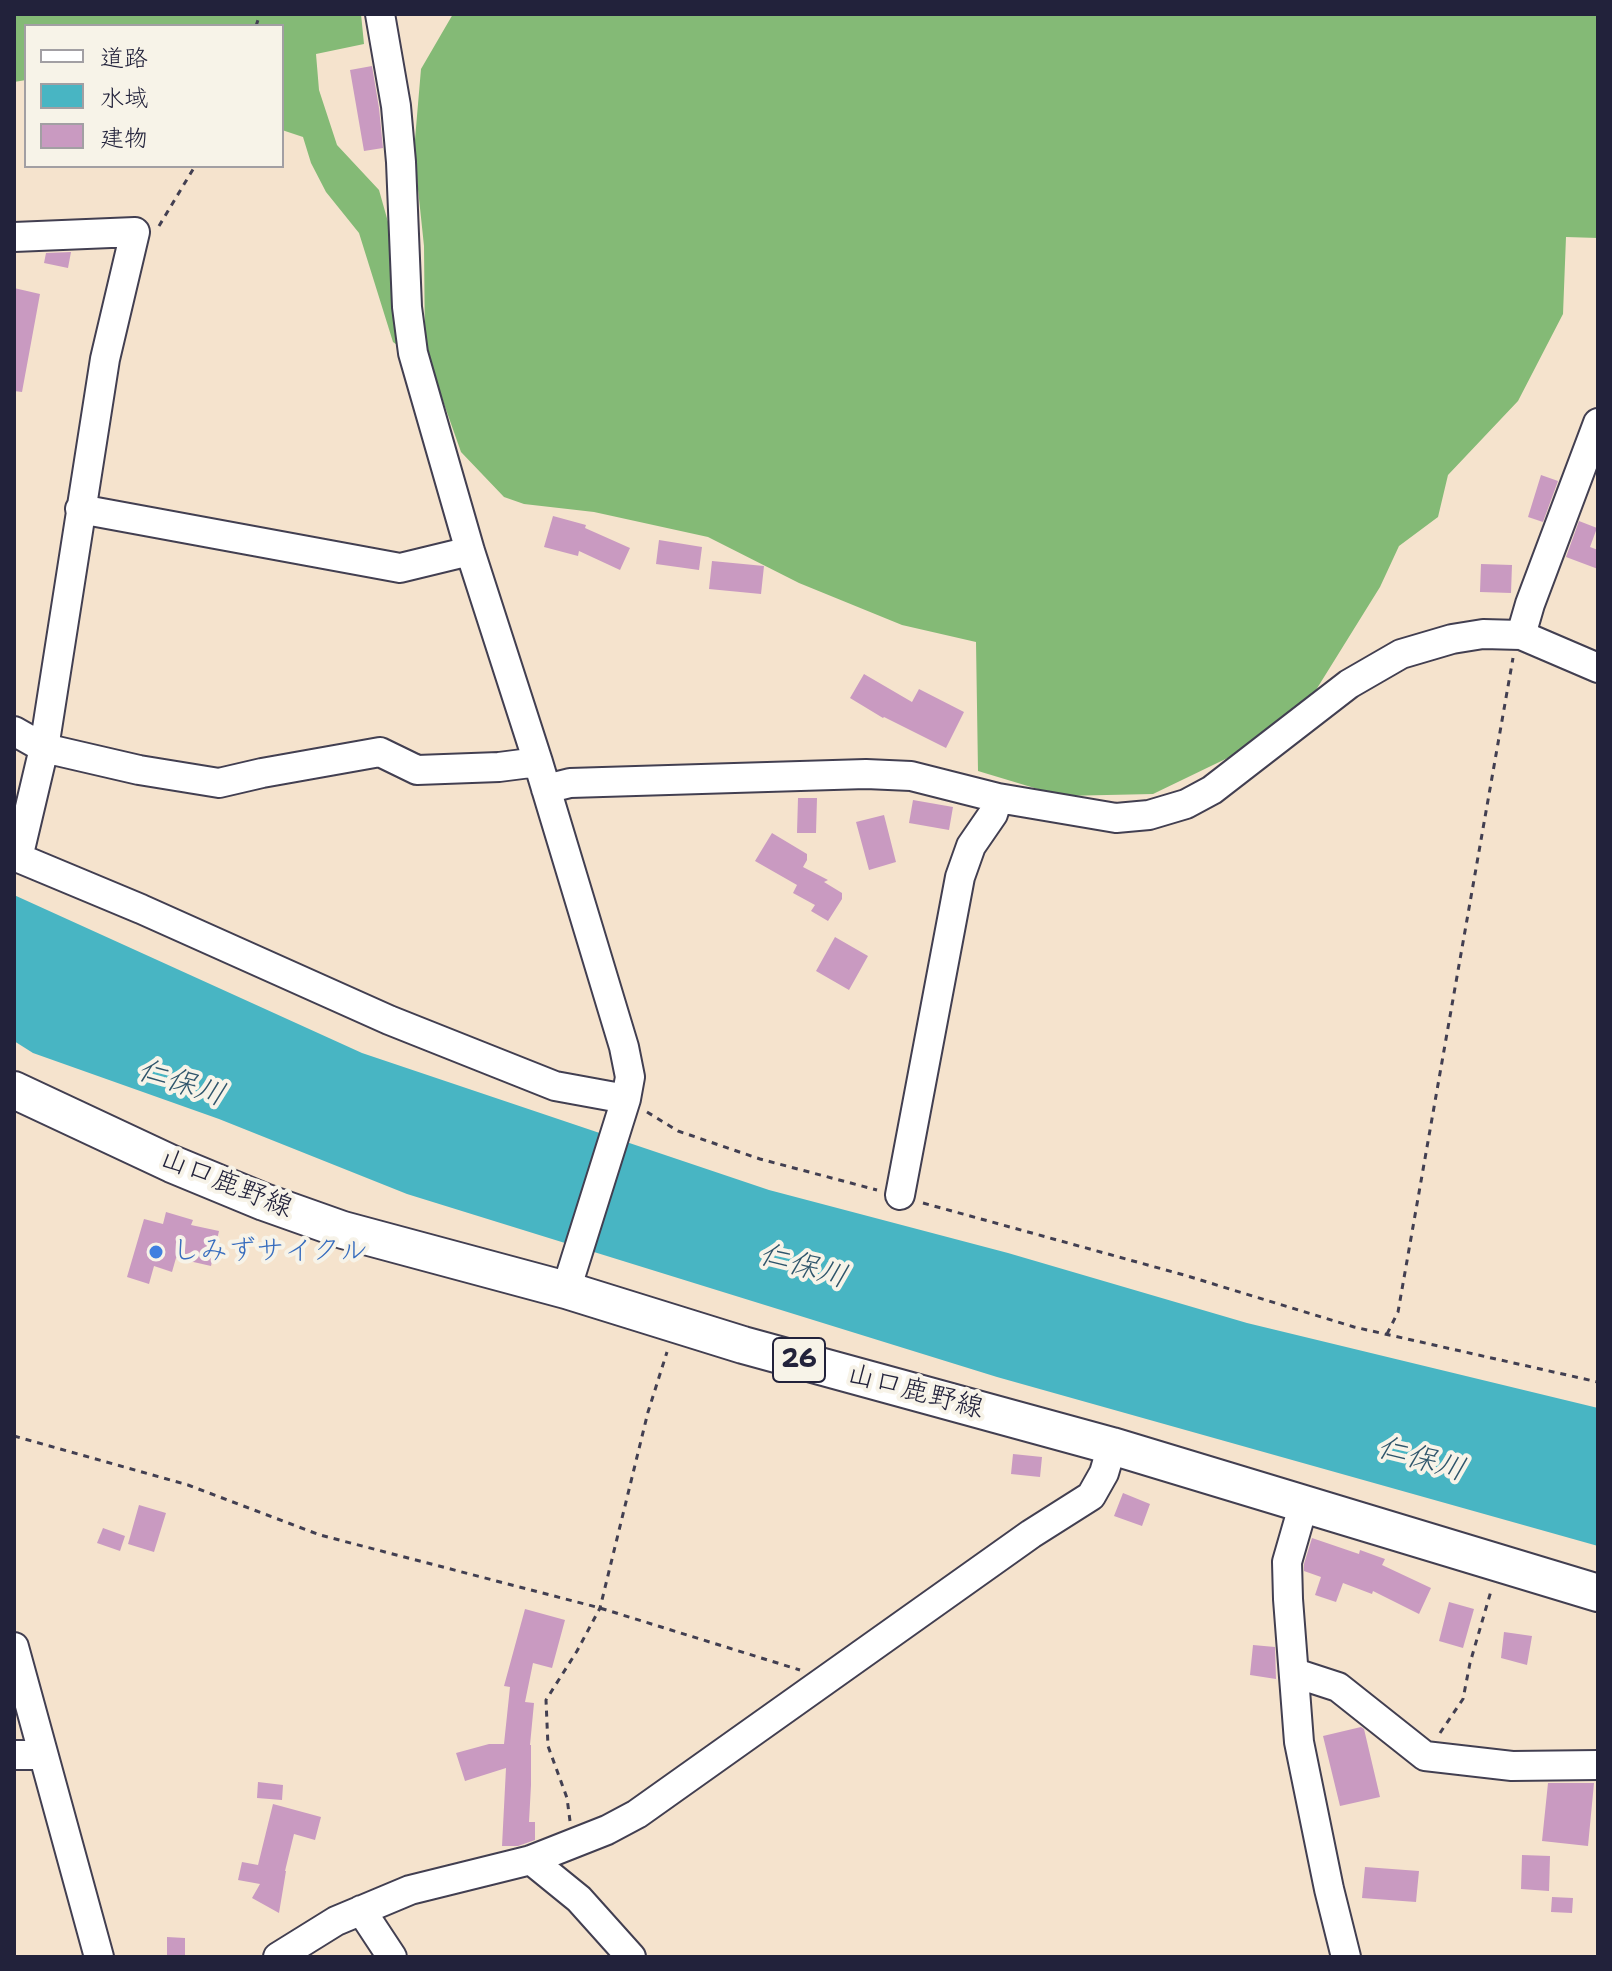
<!DOCTYPE html>
<html>
<head>
<meta charset="utf-8">
<style>
  body { margin:0 }
  #map { position:relative; width:1612px; height:1971px; overflow:hidden; background:#f5e3cd; font-family:"Shantell Sans","Klee One",sans-serif }
  canvas { display:block }
  .frame { position:absolute; inset:0; border:16px solid #22223b; pointer-events:none }
  .legend { position:absolute; left:24px; top:24px; width:260px; height:144px; box-sizing:border-box; background:#f7f3e8; border:2px solid #a29fa3; margin:0; padding:10px 14px; list-style:none; font-size:24px; color:#22223b }
  .legend li { display:flex; align-items:center; gap:16px; height:40px }
  .legend b { width:40px; border:2px solid #a29fa3 }
</style>
</head>
<body>
<div id="map">
<canvas width="1612" height="1971"></canvas>
<div class="frame"></div>
<ul class="legend">
<li><b style="height:10px;background:#fff"></b>道路</li>
<li><b style="height:22px;background:#48b5c3"></b>水域</li>
<li><b style="height:22px;background:#c99ac1"></b>建物</li>
</ul>
</div>
<script>
const context = document.querySelector('canvas').getContext('2d');
context.lineJoin = 'round';
function paint(path, color) { context.fillStyle = color; context.fill(path, 'evenodd'); }
function stroke(path, color, width, dash) { context.strokeStyle = color; context.lineWidth = width; context.lineCap = dash ? 'butt' : 'round'; context.setLineDash(dash || []); context.stroke(path); }
function drawText(font, color, halo, rows, align = 'center') {
  context.font = font + ' "Shantell Sans","Klee One",sans-serif'; context.lineWidth = 8; context.setLineDash([]); context.textBaseline = 'middle'; context.strokeStyle = halo; context.fillStyle = color; for (const [text, x, y, turn = 0] of rows) {
    context.save(); context.translate(x, y); context.rotate((+turn || 0) * Math.PI / 180); context.textAlign = isNaN(turn) ? turn : align; if (halo) context.strokeText(text, 0, 0); context.fillText(text, 0, 0); context.restore();
  }
}
const forest = new Path2D(`
  M14 14H361L364 44 316 54 319 90 337 145 379 190 390 229 404 350 393 342 359 233 326 192 311 163 303 137 282 130V26H26V80L14 82Z
  M453 14H1598V238L1566 237 1563 314 1518 401 1448 475 1438 517 1399 546 1380 587 1316 690 1240 752 1153 794 1061 796 978 771 976 642 902 625 799 583 708 537 594 512 524 504 504 497 461 452 425 350 424 246 414 151 421 69Z`);
const water = new Path2D(`
  M14 895 362 1053 769 1190 1008 1253 1247 1323 1598 1408V1546L997 1377 407 1194 219 1119 33 1053 14 1041Z`);
const building = new Path2D(`
  M372 66 379 108 383 148 364 151 350 70Z
  M71 252 68 268 44 263 46 253Z
  M14 288 40 294 22 392 14 391Z
  M1541 475 1558 481 1543 522 1528 517Z
  M553 516 586 525 585 528 630 548 620 570 579 551 578 556 544 547Z
  M1579 521 1597 528 1590 547 1598 550V569L1566 557Z
  M659 540 702 547 699 570 656 564Z
  M712 561 764 566 761 594 709 589Z
  M1481 564 1512 565 1511 593 1480 592Z
  M864 674 912 702 919 689 964 712 946 748 884 717 883 718 850 698Z
  M798 798H817L816 833H797Z
  M913 800 953 807 949 830 909 823Z
  M884 815 896 862 869 870 856 822Z
  M772 833 807 854V860L803 867 828 880 824 882 842 893V899L828 921 811 911 815 905 793 893 797 885 755 861Z
  M835 937 868 956 849 990 816 971Z
  M166 1212 193 1220 191 1225 219 1231 211 1266 176 1258 172 1272 154 1266 149 1284 127 1277 144 1219 163 1224Z
  M1013 1454 1042 1457 1040 1477 1011 1474Z
  M1123 1493 1150 1504 1142 1526 1114 1516Z
  M139 1505 166 1513 154 1552 128 1544Z
  M103 1528 125 1536 120 1551 97 1543Z
  M1312 1538 1359 1554 1360 1550 1385 1559 1382 1565 1431 1588 1419 1614 1373 1591 1372 1594 1343 1583 1336 1602 1315 1595 1321 1577 1304 1571V1564Z
  M1449 1602 1474 1609 1463 1648 1439 1641Z
  M525 1609 565 1620 552 1668 533 1663 525 1702 534 1703 530 1745H531V1785L529 1822H535V1840L518 1846H502L506 1768 465 1781 456 1753 489 1744H504L510 1687 504 1686Z
  M1504 1632 1532 1636 1527 1665 1501 1658Z
  M1253 1645 1275 1647 1276 1679 1250 1675Z
  M1361 1727 1364 1729 1380 1797 1340 1806 1323 1736Z
  M258 1782 283 1785 282 1800 257 1798Z
  M1548 1783H1594L1588 1846 1542 1841Z
  M273 1804 321 1817 315 1840 294 1834 285 1871H286L279 1913 252 1898 260 1884 238 1880 242 1862 258 1865Z
  M1522 1855 1550 1856 1549 1891 1521 1889Z
  M1365 1867 1419 1871 1416 1902 1362 1898Z
  M1552 1897 1573 1898 1572 1913 1551 1912Z
  M167 1937 185 1938V1957H167Z`);
const path = new Path2D(`
  M256 26 260 14
  M159 226 195 166
  M647 1112 678 1131 760 1159 877 1190
  M923 1203 1184 1275 1354 1327 1598 1382
  M1387 1334 1398 1312 1513 658
  M14 1436 188 1485 320 1535 600 1608 800 1670
  M1440 1733 1463 1699 1470 1663 1491 1591
  M570 1821 567 1798 548 1746 546 1700 577 1651 600 1608 648 1412 667 1352`);
const minor = new Path2D(`
  M380 14 396 106 401 162 407 307 413 353 470 551 538 762 624 1047 630 1077 626 1099 566 1290
  M14 237 135 232 105 359 44 748 18 858
  M80 509 400 568 470 551
  M1521 635 1530 604 1598 423
  M14 731 44 748 139 770 219 783 262 773 380 752 417 770 499 767 538 762
  M546 789 570 783 866 774 911 776 998 798 1116 818 1149 815 1186 804 1212 790 1349 684 1401 654 1452 639 1483 634 1521 635 1598 668
  M14 856 141 909 389 1020 555 1086 626 1099
  M900 1195 960 877 971 846 993 814 998 798
  M1304 1503 1287 1562 1288 1599 1299 1742 1329 1889 1346 1957
  M14 1647 99 1957
  M1295 1673 1338 1687 1425 1756 1512 1766 1598 1765
  M14 1755H42
  M531 1860 579 1899 631 1957
  M361 1910 392 1957
  M278 1957 336 1921 410 1890 531 1860 607 1830 637 1814 1031 1534 1091 1496 1104 1473 1112 1446`);
const major = new Path2D(`
  M14 1090 172 1164 264 1202 343 1230 566 1290 743 1345 1112 1446 1598 1593`);
const markers = [
  [156,1252,8,"#3f7fe0"]
];
const shields = [
  [799,1360,52]
];
const shieldNames = [
  ["26",799,1360]
];
const streetNames = [
  ["山口鹿野線",226,1184,22],
  ["山口鹿野線",915,1392,15]
];
const shopNames = [
  ["しみずサイクル",172,1252]
];
const waterNames = [
  ["仁保川",181,1084,18],
  ["仁保川",803,1267,16],
  ["仁保川",1421,1460,16]
];
paint(forest, '#84ba76');
paint(water, '#48b5c3');
paint(building, '#c99ac1');
stroke(minor, '#423f51', 32);
stroke(major, '#423f51', 40);
stroke(path, '#423f51', 3, [6, 6]);
stroke(minor, '#fff', 28);
stroke(major, '#fff', 36);
for (const [x, y, r, color] of markers) { const dot = new Path2D(); dot.arc(x, y, r, 0, 2 * Math.PI); context.fillStyle = color; context.fill(dot); stroke(dot, '#f7f3e8', 3); }
for (const [x, y, w] of shields) { const box = new Path2D(); box.roundRect(x - w / 2, y - 22, w, 44, 6); context.fillStyle = '#f7f3e8'; context.fill(box); stroke(box, '#22223b', 2); }
drawText('bold 26px', '#22223b', null, shieldNames);
drawText('28px', '#22223b', '#f7f3e8', streetNames);
drawText('28px', '#366cbe', '#f7f3e8', shopNames, 'left');
drawText('italic 30px', '#2f556b', '#f7f3e8', waterNames);
</script>
</body>
</html>
